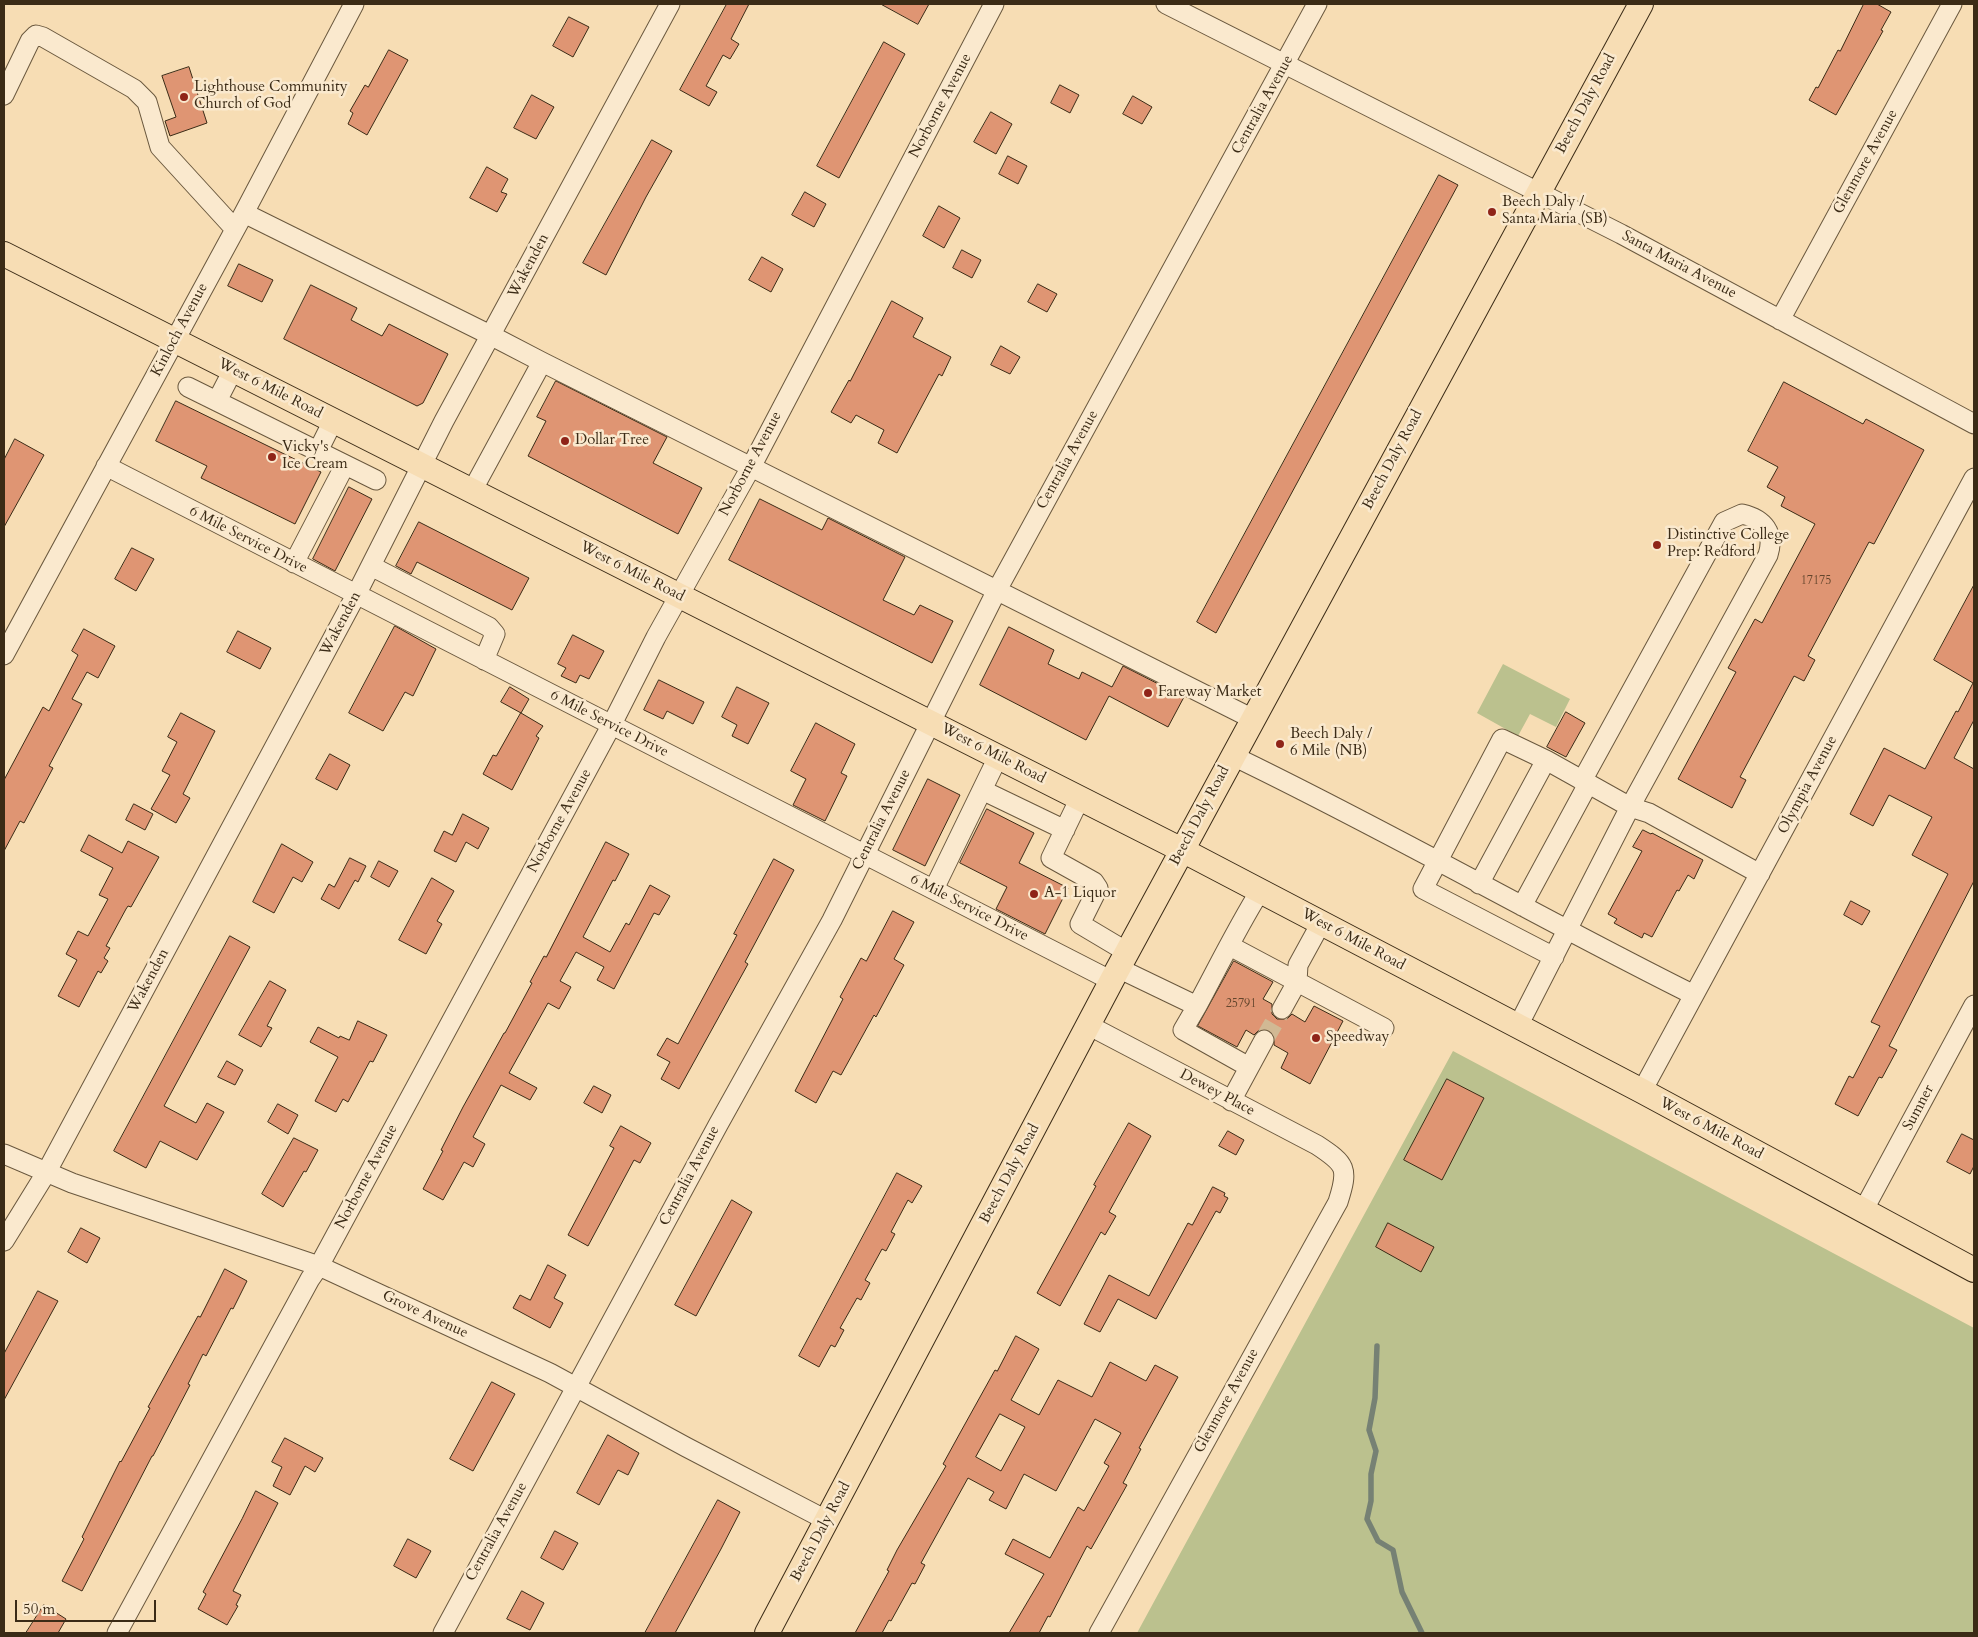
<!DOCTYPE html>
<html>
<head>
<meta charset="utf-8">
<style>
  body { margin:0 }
  #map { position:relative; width:1978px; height:1637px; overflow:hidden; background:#f7ddb4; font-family:Cardo,serif }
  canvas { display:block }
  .frame { position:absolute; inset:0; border:5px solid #3b2b16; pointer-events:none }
  .scale { position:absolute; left:15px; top:1600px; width:141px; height:22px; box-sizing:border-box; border:2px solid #3b2b16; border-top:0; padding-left:6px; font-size:15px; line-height:18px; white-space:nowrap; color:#3b2b16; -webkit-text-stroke:4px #fae9ce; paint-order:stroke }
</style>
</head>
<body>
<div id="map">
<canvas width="1978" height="1637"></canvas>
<div class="frame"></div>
<div class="scale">50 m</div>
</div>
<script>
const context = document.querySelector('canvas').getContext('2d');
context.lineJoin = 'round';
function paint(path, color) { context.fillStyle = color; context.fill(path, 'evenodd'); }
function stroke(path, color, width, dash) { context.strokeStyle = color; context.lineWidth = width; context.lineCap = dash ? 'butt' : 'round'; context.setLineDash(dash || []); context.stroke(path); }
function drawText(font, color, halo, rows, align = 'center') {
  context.font = font + ' Cardo,serif'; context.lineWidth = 5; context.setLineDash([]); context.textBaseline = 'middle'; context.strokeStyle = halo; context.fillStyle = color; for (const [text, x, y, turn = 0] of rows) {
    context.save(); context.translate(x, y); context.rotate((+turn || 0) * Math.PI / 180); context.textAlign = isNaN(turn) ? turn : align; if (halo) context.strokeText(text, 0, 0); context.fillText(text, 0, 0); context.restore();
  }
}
const green = new Path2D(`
  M1503 664 1570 699 1556 727 1530 714 1518 736 1477 713Z
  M1453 1051 1974 1328V1633H1137Z`);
const stream = new Path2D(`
  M1377 1346 1375 1398 1369 1430 1376 1451 1371 1474V1501L1367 1519 1378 1541 1393 1550 1402 1592 1422 1633`);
const building = new Path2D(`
  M727 4H749L731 39 739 44 730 59 723 55 706 86 717 92 709 106 680 90Z
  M881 4H929L918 24Z
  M1864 4H1877L1891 12 1881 30 1883 31 1836 115 1809 100 1816 87 1818 88 1838 50 1840 51Z
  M569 17 589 27 573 57 553 46Z
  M884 42 905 54 839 178 817 166Z
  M389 50 408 60 367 135 348 124 353 113 350 111 365 85 368 87Z
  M189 67 207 123 170 136 165 121 176 117 162 76Z
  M1060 85 1079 95 1070 113 1051 103Z
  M532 95 554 107 536 139 514 128Z
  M1133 96 1152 107 1142 124 1123 114Z
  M991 112 1012 124 996 154 974 142Z
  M652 140 672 151 646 197 606 275 583 263Z
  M1008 156 1027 166 1018 184 999 174Z
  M487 167 508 179 501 192 507 194 497 212 470 198Z
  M1439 175 1458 185 1216 633 1197 622Z
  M805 192 826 204 814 227 792 215Z
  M939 206 960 218 944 248 923 236Z
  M962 250 981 260 972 278 953 268Z
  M762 257 783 269 771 292 749 280Z
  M239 264 273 280 262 302 228 286Z
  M1038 284 1057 294 1047 312 1028 302Z
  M311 285 357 308 351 320 382 336 389 324 448 354 423 403 417 406 284 339Z
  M892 301 923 318 913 337 951 357 942 376 939 374 897 453 878 443 884 430 856 415 851 423 831 412 849 380 850 381Z
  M1001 346 1020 357 1010 374 991 365Z
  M556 381 667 437 653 463 702 488 678 534 528 456 546 421 537 417Z
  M1784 382 1863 424 1866 419 1924 450 1874 544 1869 542 1808 656 1815 660 1804 681 1794 676 1740 777 1746 780 1732 808 1678 779 1736 672 1728 668 1755 619 1762 623 1815 524 1781 506 1785 497 1767 487 1778 467 1748 451Z
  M176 401 321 472 295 524 201 478 207 466 156 441Z
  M15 439 44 455 4 527V460Z
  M349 487 372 499 335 571 313 559Z
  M760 499 822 530 828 518 905 557 883 600 914 615 920 605 953 621 932 663 729 560Z
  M419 522 529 578 512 610 417 562 411 574 396 566Z
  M132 548 154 559 136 591 115 579Z
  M1974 585V720L1954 758 1974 769V881L1889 1046 1897 1050 1882 1078 1879 1077 1858 1116 1835 1104 1849 1076 1853 1078 1880 1026 1871 1022 1948 874 1912 855 1932 817 1889 795 1873 826 1850 814 1884 748 1925 769 1956 711 1958 712 1973 683 1934 660Z
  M395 626 436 649 413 696 405 692 383 731 349 713Z
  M1009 627 1054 650 1048 664 1079 679 1082 672 1112 687 1123 666 1184 697 1168 727 1109 696 1086 740 980 685Z
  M84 629 115 646 98 678 87 672 72 699 82 704 49 766 53 768 24 823 20 821 4 851V780L43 707 49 711 78 655 72 651Z
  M238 631 271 648 260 669 227 652Z
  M573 635 604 651 589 679 580 675 576 683 561 676 566 668 558 664Z
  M659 680 704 702 693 724 667 711 663 719 644 710Z
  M510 687 529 699 521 713 501 702Z
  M737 687 769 703 748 744 732 736 737 725 722 717Z
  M1566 712 1585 723 1566 757 1547 747Z
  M181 713 215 731 183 794 190 798 176 823 151 809 170 775 162 771 177 742 168 737Z
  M521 713 543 726 536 736 539 738 512 790 483 774 493 755 496 756Z
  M816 723 855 744 841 773 847 776 825 821 793 805 806 779 791 771Z
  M330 754 350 765 337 790 316 779Z
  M928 779 960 795 925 866 893 850Z
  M134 804 153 814 145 830 126 820Z
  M987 809 1034 833 1019 863 1068 888 1045 934 996 909 1007 887 960 863Z
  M463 814 489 828 478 849 466 842 456 862 434 851 444 831 452 835Z
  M1643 830 1651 834 1652 833 1703 860 1694 879 1688 875 1679 891 1677 890 1652 937 1644 933 1642 938 1614 923 1617 919 1608 914 1642 851 1633 847Z
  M89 835 122 853 128 841 159 857 131 907 128 906 126 909 106 946 110 948 104 958 108 961 101 973 98 971 79 1007 58 996 77 960 66 954 78 931 88 936 108 899 99 895 113 868 81 851Z
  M606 842 629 854 615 881 613 880 583 937 610 952 626 923 629 925 650 885 670 896 659 915 654 913 614 989 597 980 604 967 576 952 560 981 571 987 559 1009 548 1003 509 1073 537 1088 530 1100 501 1085 473 1137 485 1144 473 1167 464 1162 443 1200 423 1189 443 1151 441 1150 463 1107 504 1033H505L532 983 530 982 544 956 546 957Z
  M282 844 313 862 302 882 293 877 274 913 253 902Z
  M350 858 366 866 358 882 355 880 339 909 321 899 329 884 334 887Z
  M774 859 794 870 745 962 748 964 679 1089 661 1079 670 1062 657 1055 667 1038 678 1044 737 935 734 934Z
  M379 861 398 871 389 887 371 877Z
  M432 878 454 891 437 921 442 924 426 954 399 940Z
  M1851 901 1870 911 1862 925 1844 915Z
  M893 911 914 922 894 959 904 965 876 1017 874 1015 841 1075 833 1071 816 1103 795 1091 843 999 840 997 861 958 866 961Z
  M230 936 250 947 164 1106 196 1123 207 1103 224 1112 197 1160 160 1141 146 1168 114 1151Z
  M1234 961 1273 982 1263 999 1272 1004V1014L1277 1019H1287L1292 1014 1305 1022 1314 1006 1343 1021 1310 1084 1281 1068 1288 1053 1274 1045V1035L1269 1030H1259L1254 1035 1246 1030 1237 1047 1198 1026Z
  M270 981 286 990 267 1026 272 1028 261 1047 239 1035Z
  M358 1021 387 1035 373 1062 370 1061 348 1102 343 1099 336 1112 315 1101 338 1057 310 1042 318 1027 339 1038 340 1036 349 1040Z
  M227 1061 243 1070 235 1085 218 1077Z
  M1447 1079 1484 1098 1442 1180 1404 1160Z
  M594 1086 611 1095 602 1113 584 1103Z
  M278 1104 298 1115 288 1134 268 1122Z
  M1129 1123 1151 1136 1109 1212 1116 1216 1105 1235 1101 1232 1060 1306 1037 1293 1096 1186 1094 1185Z
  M621 1126 651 1143 640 1163 634 1160 588 1246 568 1235 614 1148 610 1146Z
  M1228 1131 1244 1140 1236 1155 1219 1146Z
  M1962 1134 1974 1140V1166L1970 1174 1947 1162Z
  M294 1138 318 1150 306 1172 304 1171 283 1207 262 1194Z
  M897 1173 922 1186 912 1203 908 1200 891 1232 895 1234 886 1251 882 1249 865 1280 870 1283 861 1300 857 1298 840 1328 844 1330 835 1347 831 1345 819 1367 799 1356Z
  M1213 1187 1225 1193 1224 1196 1228 1198 1220 1213 1216 1211 1156 1319 1118 1299 1100 1332 1084 1324 1109 1275 1149 1296 1188 1223 1192 1225Z
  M732 1200 752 1212 696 1316 675 1305Z
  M1388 1223 1434 1247 1421 1272 1376 1247Z
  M81 1228 100 1238 87 1263 68 1252Z
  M548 1265 566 1275 554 1298 563 1303 550 1328 513 1308 520 1295 530 1300Z
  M225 1269 247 1281 233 1309 231 1308 206 1356 203 1354 188 1384 190 1385 153 1456H152L82 1591 62 1581 84 1539 82 1537 120 1461 121 1462 150 1408 148 1407 198 1316 200 1317Z
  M38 1291 58 1301 4 1400V1354Z
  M1016 1336 1039 1349 1011 1400 1039 1415 1058 1380 1092 1397 1110 1362 1146 1381 1155 1365 1178 1377 1139 1448 1141 1449 1123 1483 1127 1485 1091 1549 1087 1546 1050 1617 1048 1616 1039 1633H1009L1044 1574 1005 1554 1013 1539 1050 1558 1078 1507 1084 1511 1109 1466 1104 1463 1121 1433 1095 1419 1056 1491 1024 1474 1006 1509 989 1500 994 1492 968 1478 921 1563 925 1565 915 1584 912 1583 891 1621 889 1620 882 1633H855L889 1571 887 1570 897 1550 946 1466 943 1464 960 1433 995 1370 997 1371ZM1000 1414 1025 1427 1001 1471 976 1457Z
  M492 1382 515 1394 473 1471 450 1459Z
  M608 1435 639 1453 628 1475 618 1470 599 1505 577 1493Z
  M285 1438 323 1458 315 1472 305 1466 290 1495 273 1486 282 1467 272 1462Z
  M256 1491 278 1503 233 1591 241 1595 236 1605 238 1606 227 1625 198 1609 206 1594 203 1592 242 1519Z
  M718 1500 740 1512 721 1549 675 1633H645Z
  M555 1531 578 1543 563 1570 541 1558Z
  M408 1539 431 1551 416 1578 394 1566Z
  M522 1591 544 1603 530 1630 507 1619Z
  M44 1605 66 1619 58 1633H26Z`);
const minorTunnel = new Path2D(`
  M1264 1040 1282 1009`);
const minor = new Path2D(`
  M1166 4 1621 234 1974 424
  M4 95 30 41 36 35 43 37 134 89 147 102 160 147 234 228
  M244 213 492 336 542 362 1253 719
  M1780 320 1952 4
  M188 387 376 480
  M217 401 233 370
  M318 451 333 421
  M106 466 1112 981
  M472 491 542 362
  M294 563 345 465
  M371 566 489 627 495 634 484 660
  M4 655 244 213 354 4
  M1233 756C1389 831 1539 918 1694 995
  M982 790 1065 830
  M1080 798 1051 858 1094 882 1098 888 1080 924 1127 952
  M1479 884 1546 760
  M934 889 998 757
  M1522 906 1588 784
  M1230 946 1384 1028
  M1554 957 1423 889 1502 739 1546 760 1630 807 1649 813 1760 874
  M1118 968 1197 1006C1218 967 1237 928 1260 891
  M1197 1006 1183 1030 1249 1067
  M1282 1009 1297 982 1298 965 1321 923
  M1088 1025 1317 1145C1346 1164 1349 1168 1338 1202L1099 1633
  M1518 1026 1630 807 1768 555C1775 533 1764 519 1742 514L1724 522 1582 781
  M1642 1091 1974 478
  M1231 1101 1264 1040
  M4 1154 72 1183 319 1266 550 1373 686 1447 828 1521
  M1863 1211 1974 1005
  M4 1241 46 1173 356 595 444 421 670 4
  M117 1633 310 1279 319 1266 611 726 656 637 751 467 994 4
  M443 1633 718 1125 832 920 997 590 1317 4`);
const major = new Path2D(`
  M4 254 1182 850 1642 1091 1974 1270
  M767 1633 1113 978 1641 4`);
const markers = [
  [184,97,5,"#8f2418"],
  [1492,212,5,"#8f2418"],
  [565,441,5,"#8f2418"],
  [272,457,5,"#8f2418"],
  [1657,545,5,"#8f2418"],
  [1148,693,5,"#8f2418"],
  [1280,744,5,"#8f2418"],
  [1034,894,5,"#8f2418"],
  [1316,1038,5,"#8f2418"]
];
const numberNames = [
  ["17175",1816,581],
  ["25791",1241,1004]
];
const poiNames = [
  ["Lighthouse Community",194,88],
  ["Church of God",194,105],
  ["Beech Daly /",1502,203],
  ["Santa Maria (SB)",1502,220],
  ["Dollar Tree",575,441],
  ["Vicky's",282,448],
  ["Ice Cream",282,465],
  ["Distinctive College",1667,536],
  ["Prep: Redford",1667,553],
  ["Fareway Market",1158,693],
  ["Beech Daly /",1290,735],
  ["6 Mile (NB)",1290,752],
  ["A-1 Liquor",1044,894],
  ["Speedway",1326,1038]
];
const streetNames = [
  ["Beech Daly Road",1586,104,-62],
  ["Centralia Avenue",1263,105,-61],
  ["Norborne Avenue",941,106,-62],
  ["Glenmore Avenue",1866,162,-61],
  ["Santa Maria Avenue",1679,265,28],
  ["Wakenden",529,266,-62],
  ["Kinloch Avenue",180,330,-62],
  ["West 6 Mile Road",270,389,27],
  ["Centralia Avenue",1068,460,-61],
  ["Beech Daly Road",1393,460,-62],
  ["Norborne Avenue",751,464,-62],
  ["6 Mile Service Drive",248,540,27],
  ["West 6 Mile Road",632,572,27],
  ["Wakenden",341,624,-62],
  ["6 Mile Service Drive",609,724,27],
  ["West 6 Mile Road",993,754,27],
  ["Olympia Avenue",1808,785,-62],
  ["Beech Daly Road",1200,816,-62],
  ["Centralia Avenue",882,820,-63],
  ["Norborne Avenue",560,821,-61],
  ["6 Mile Service Drive",969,908,27],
  ["West 6 Mile Road",1353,940,28],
  ["Wakenden",149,981,-62],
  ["Dewey Place",1217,1093,28],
  ["Sumner",1919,1108,-62],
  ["West 6 Mile Road",1711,1129,28],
  ["Beech Daly Road",1010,1174,-62],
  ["Centralia Avenue",690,1176,-62],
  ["Norborne Avenue",367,1177,-62],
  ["Grove Avenue",425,1315,25],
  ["Glenmore Avenue",1227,1401,-61],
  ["Centralia Avenue",497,1532,-61],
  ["Beech Daly Road",821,1532,-62]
];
paint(green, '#bbc18e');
stroke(stream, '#768174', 5.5);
paint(building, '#df9573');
stroke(building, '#3b2b16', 1);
stroke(minorTunnel, '#d1b994', 19, [19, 9]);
stroke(minor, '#6a583e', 21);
stroke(major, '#3b2b16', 26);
stroke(minor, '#fae9ce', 19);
stroke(major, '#f7ddb4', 24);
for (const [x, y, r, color] of markers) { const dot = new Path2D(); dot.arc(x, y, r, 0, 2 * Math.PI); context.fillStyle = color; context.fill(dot); stroke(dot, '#fae9ce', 2); }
drawText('12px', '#64462d', null, numberNames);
drawText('15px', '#3b2b16', '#fae9ce', poiNames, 'left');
drawText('15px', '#3b2b16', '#fae9ce', streetNames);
</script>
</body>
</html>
